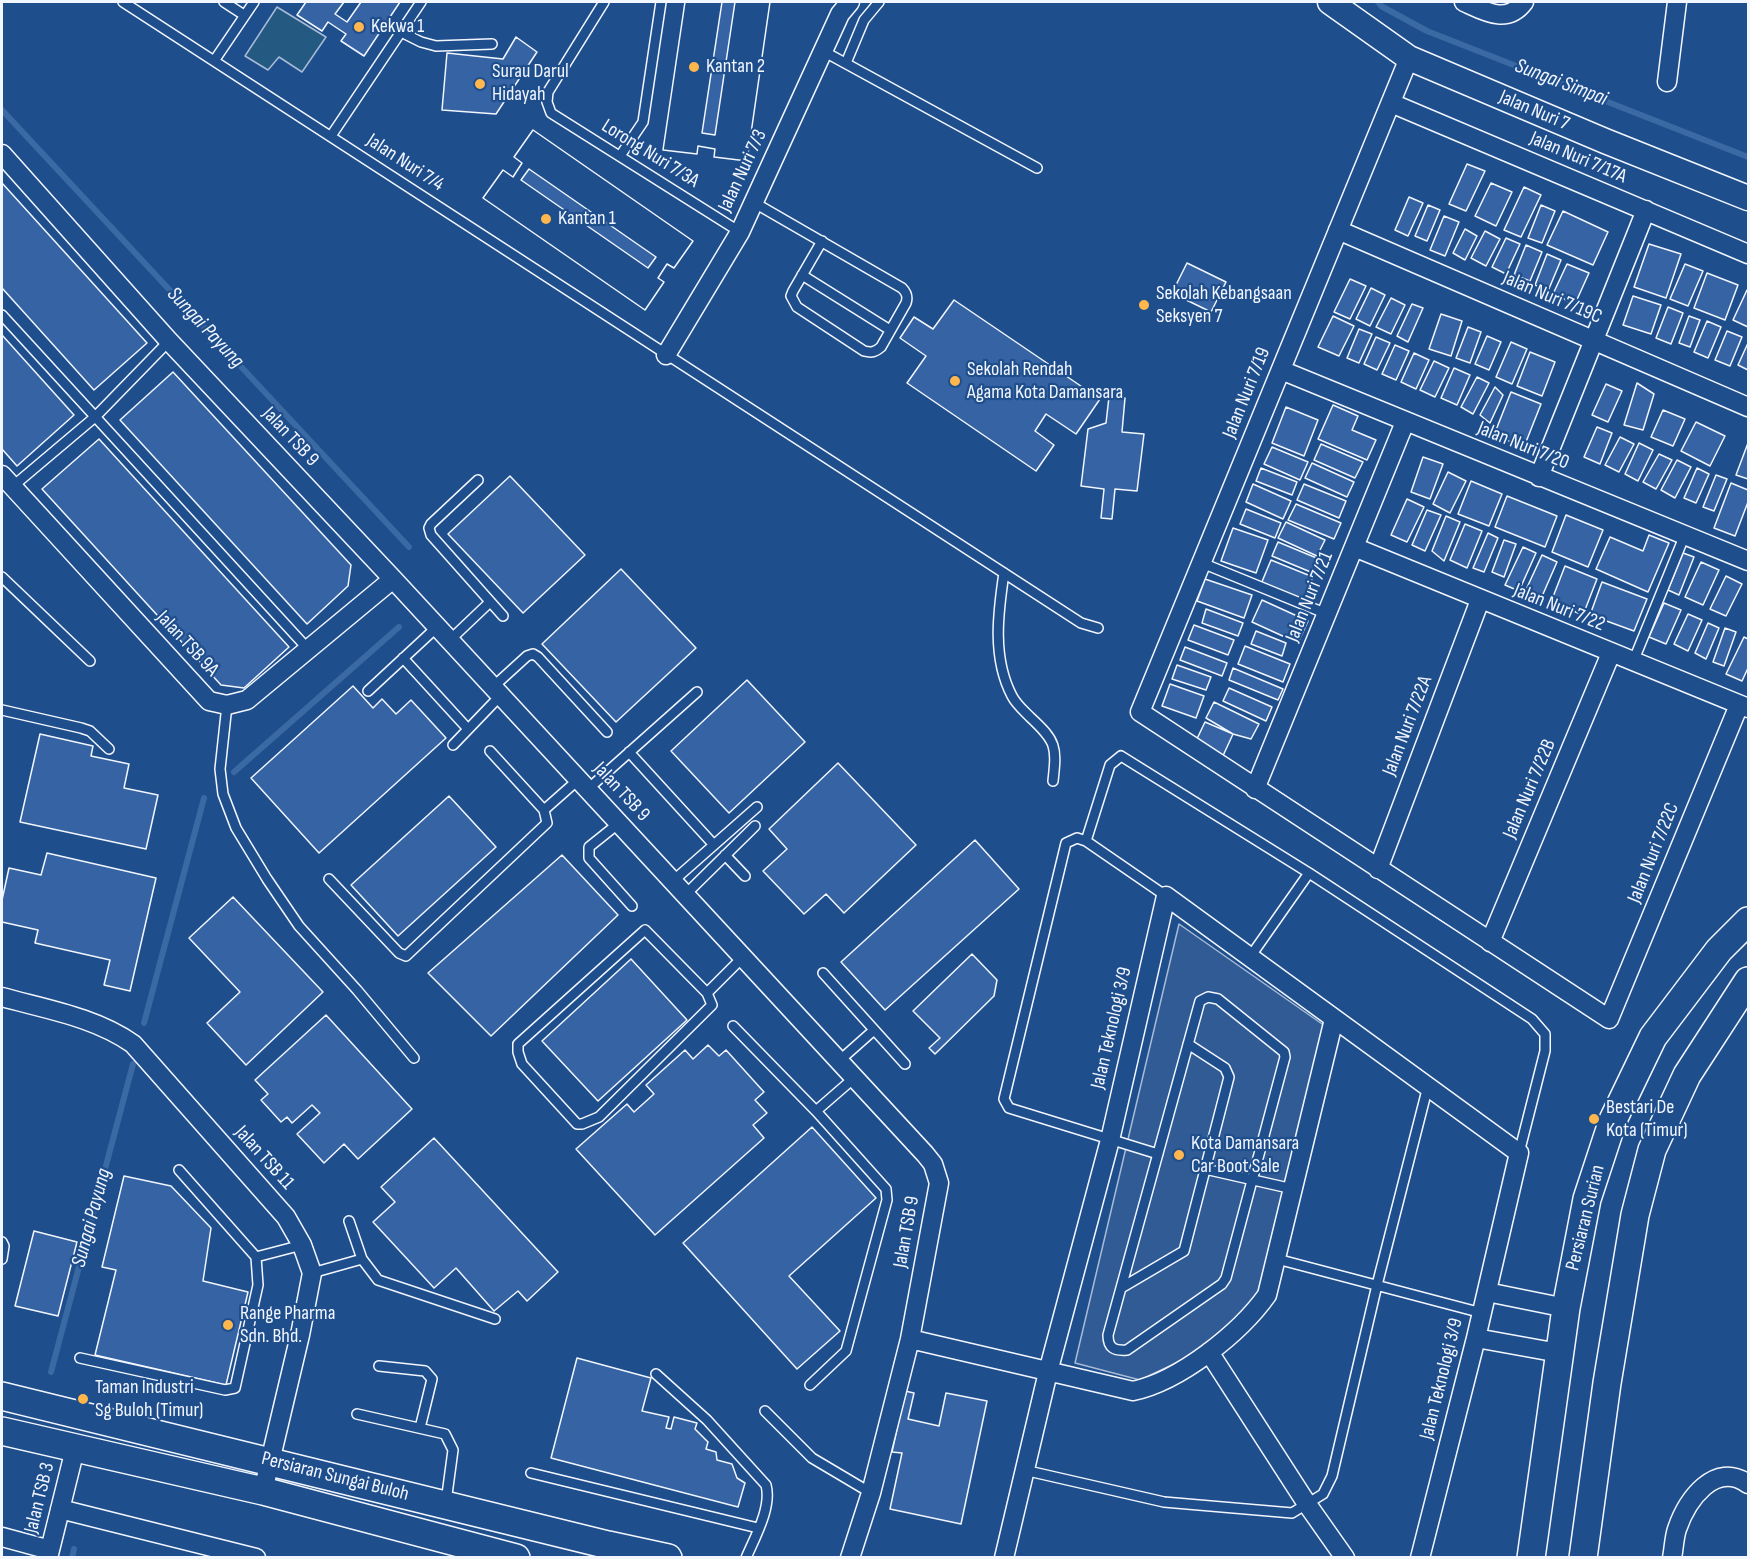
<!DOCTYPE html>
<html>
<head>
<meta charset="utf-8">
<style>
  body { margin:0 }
  #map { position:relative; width:1750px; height:1559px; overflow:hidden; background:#1f4e8c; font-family:"Sofia Sans Condensed",sans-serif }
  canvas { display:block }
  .frame { position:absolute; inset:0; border:3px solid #f2f6ff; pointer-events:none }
</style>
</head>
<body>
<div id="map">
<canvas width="1750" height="1559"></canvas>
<div class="frame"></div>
</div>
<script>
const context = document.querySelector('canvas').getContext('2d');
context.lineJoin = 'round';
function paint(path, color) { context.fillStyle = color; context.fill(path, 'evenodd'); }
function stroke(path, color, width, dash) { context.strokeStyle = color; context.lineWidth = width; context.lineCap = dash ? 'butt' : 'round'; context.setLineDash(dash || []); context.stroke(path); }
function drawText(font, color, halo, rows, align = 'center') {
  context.font = font + ' "Sofia Sans Condensed",sans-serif'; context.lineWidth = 4.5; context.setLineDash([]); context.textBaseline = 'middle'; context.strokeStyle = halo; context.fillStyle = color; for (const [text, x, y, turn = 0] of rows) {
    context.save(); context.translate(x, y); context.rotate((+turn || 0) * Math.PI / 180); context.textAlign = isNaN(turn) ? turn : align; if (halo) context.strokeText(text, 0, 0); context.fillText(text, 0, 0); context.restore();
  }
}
const green = new Path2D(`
  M277 7 326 37 302 72 279 57 268 70 245 56Z`);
const parking = new Path2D(`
  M1179 924 1325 1026 1259 1298 1191 1356 1140 1380 1075 1363Z`);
const stream = new Path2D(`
  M1378 2 1381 6 1427 31 1748 157
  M2 110 409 547
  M234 772 399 627
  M144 1023 204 798
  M51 1372 133 1064
  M72 1558 74 1549`);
const building = new Path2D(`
  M306 2H344L335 14 347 22 361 2H400L364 56 341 41 346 34 328 22 322 31 297 15Z
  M685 2H722L702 133 715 135 735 2H770L747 161 714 157 715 149 698 146 697 154 663 150Z
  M685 2H770L747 161 714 157 715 149 698 146 697 154 663 150Z
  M516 37 537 52 496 114 442 110 447 53 503 59Z
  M533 130 693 241 674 268 667 264 658 278 664 282 645 310 483 198 503 170 513 177 522 163 514 157ZM529 169 656 257 648 268 521 180Z
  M533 130 693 241 674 268 667 264 658 278 664 282 645 310 483 198 503 170 513 177 522 163 514 157Z
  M1467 164 1485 171 1466 211 1449 204Z
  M2 183 147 343 94 390 2 288Z
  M1491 183 1512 192 1496 226 1475 216Z
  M1524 187 1541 195 1521 237 1504 230Z
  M1409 197 1423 203 1408 236 1395 230Z
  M1428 205 1440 210 1427 241 1415 236Z
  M1541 205 1555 211 1542 243 1528 238Z
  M1563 211 1608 232 1593 265 1547 245Z
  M1444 216 1459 222 1445 256 1430 250Z
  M1465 229 1477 236 1465 260 1453 253Z
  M1485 231 1500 239 1486 266 1471 258Z
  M1506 238 1520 244 1506 274 1492 267Z
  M1649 244 1681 254 1666 298 1634 287Z
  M1526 245 1542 252 1530 281 1514 275Z
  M1547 254 1561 260 1548 291 1535 285Z
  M1187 263 1226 282 1211 312 1172 293Z
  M1567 264 1589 273 1575 304 1553 294Z
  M1685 264 1703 271 1688 306 1670 299Z
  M1707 273 1738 285 1725 320 1694 308Z
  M1350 279 1366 286 1350 319 1334 312Z
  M1371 288 1385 295 1370 326 1356 319Z
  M1747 290 1748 291V327L1733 320Z
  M1633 296 1661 305 1651 334 1623 325Z
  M1391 298 1405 305 1391 334 1376 327Z
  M954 300 1100 399 1076 434 1046 414 1035 431 1054 445 1036 471 907 383 926 356 900 338 914 317 933 329Z
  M1412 304 1423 308 1408 342 1397 336Z
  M1668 307 1683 313 1671 344 1656 338Z
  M1441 314 1462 321 1451 356 1429 349Z
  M1333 316 1354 326 1339 356 1318 347Z
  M1689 316 1700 320 1690 347 1679 343Z
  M1707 321 1721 327 1708 358 1694 352Z
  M1468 327 1481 332 1470 363 1456 358Z
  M1359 329 1372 334 1359 363 1347 358Z
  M1727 331 1742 337 1730 366 1715 360Z
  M2 335 74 415 17 466 2 449Z
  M1487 336 1501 342 1489 370 1475 364Z
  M1376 337 1390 343 1377 370 1364 364Z
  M1511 342 1527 349 1512 384 1496 377Z
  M1748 343V370L1738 365Z
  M1395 345 1409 351 1396 380 1382 374Z
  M1530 352 1555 362 1542 396 1517 386Z
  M1414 353 1429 360 1416 389 1401 382Z
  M1434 361 1449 368 1435 397 1420 390Z
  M1454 368 1470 375 1457 405 1441 398Z
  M173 372 351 565 348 586 307 624 120 420Z
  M1477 377 1489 383 1473 414 1461 407Z
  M1637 383 1654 394 1643 430 1624 425Z
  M1606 384 1622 391 1608 422 1592 415Z
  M1495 387 1503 395 1490 423 1480 415Z
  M1511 392 1541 404 1524 447 1494 435Z
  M1109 397 1125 398 1122 432 1144 434 1137 491 1115 489 1112 519 1101 518 1104 489 1081 486 1088 429 1106 423Z
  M1333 405 1358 416 1352 430 1376 440 1367 460 1318 439Z
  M1286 407 1318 420 1304 456 1272 443Z
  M1663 410 1685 419 1673 446 1651 437Z
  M1696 422 1725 436 1710 466 1681 451Z
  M1597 427 1612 433 1600 464 1584 457Z
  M1620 437 1634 444 1619 472 1605 465Z
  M99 439 289 647 244 688 221 685 42 489Z
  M1639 443 1653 450 1638 481 1625 474Z
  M1748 443V479L1736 475Z
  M1321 444 1363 462 1355 478 1314 460Z
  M1272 447 1308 462 1300 480 1264 464Z
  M1659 454 1672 460 1656 489 1643 482Z
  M1423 457 1443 464 1430 499 1411 492Z
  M1677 460 1691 467 1675 498 1661 490Z
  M1312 463 1354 482 1347 497 1305 478Z
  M1261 468 1297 482 1292 495 1256 481Z
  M1697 468 1709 474 1696 503 1684 498Z
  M1448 472 1466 481 1450 513 1433 504Z
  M1716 475 1727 479 1714 511 1703 507Z
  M510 476 585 555 523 613 448 534Z
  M1471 481 1502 494 1489 526 1458 514Z
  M1731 483 1748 490V502L1735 536 1714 528Z
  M1253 484 1291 501 1283 519 1246 502Z
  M1304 484 1346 501 1339 518 1297 500Z
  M1507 496 1557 516 1545 547 1495 527Z
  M1407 499 1424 507 1407 542 1391 535Z
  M1296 504 1341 523 1334 539 1288 520Z
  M1246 509 1281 523 1275 538 1240 524Z
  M1427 510 1441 515 1425 551 1412 545Z
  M1566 515 1603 530 1588 567 1552 552Z
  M1446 516 1460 522 1444 561 1432 551Z
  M1286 522 1325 540 1317 556 1278 538Z
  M1465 524 1482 531 1467 568 1450 560Z
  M1233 528 1268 540 1256 573 1221 561Z
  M1488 533 1498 538 1484 572 1473 568Z
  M1649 535 1669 543 1648 592 1596 569 1610 537 1643 551Z
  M1504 540 1516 544 1504 577 1492 572Z
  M1278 542 1319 559 1313 573 1272 556Z
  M1523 547 1536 553 1519 591 1505 585Z
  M1683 553 1694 557 1679 595 1668 590Z
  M1542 555 1557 562 1540 601 1524 594Z
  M1271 560 1313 577 1303 601 1261 584Z
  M1701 562 1719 570 1703 605 1685 597Z
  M1565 566 1597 579 1583 615 1551 602Z
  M621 569 696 648 616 722 542 644Z
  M1726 576 1742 584 1726 616 1710 609Z
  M1205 579 1252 595 1244 618 1197 601Z
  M1602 582 1647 599 1634 631 1590 615Z
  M1262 600 1308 621 1298 643 1252 622Z
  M1664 603 1681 610 1666 644 1649 637Z
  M1206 609 1243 623 1238 636 1202 623Z
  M1688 614 1702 620 1688 651 1674 644Z
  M1708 623 1719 628 1706 659 1695 653Z
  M1194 625 1234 640 1228 655 1188 640Z
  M1725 628 1736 632 1724 666 1713 662Z
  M1256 631 1286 643 1282 656 1251 644Z
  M1744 637 1748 639V668L1742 681 1726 674Z
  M1245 646 1290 664 1283 682 1238 664Z
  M1185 647 1227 663 1222 676 1180 660Z
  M1177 665 1211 677 1206 690 1172 679Z
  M1233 668 1283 689 1278 700 1229 680Z
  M747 680 805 742 729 813 671 751Z
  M1170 684 1204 696 1196 718 1162 706Z
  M353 686 373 708 382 699 396 714 411 700 446 738 319 853 251 778Z
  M1229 688 1272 707 1266 721 1223 701Z
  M1214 702 1259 724 1251 739 1233 734 1206 718Z
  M1205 722 1233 734 1222 758 1194 745Z
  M40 734 93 746 91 756 129 764 124 788 158 795 146 849 20 822Z
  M838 763 916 845 844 913 826 894 804 914 763 871 787 849 769 829Z
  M449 796 496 847 398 936 351 885Z
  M975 840 1019 889 885 1010 841 962Z
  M47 853 156 878 130 991 104 985 110 960 35 943 38 930 2 922V900L9 868 41 875Z
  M562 855 618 915 491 1036 428 973Z
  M233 897 323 992 246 1065 207 1023 240 992 189 938Z
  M972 954 997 980 994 996 935 1054 929 1048 940 1038 913 1011Z
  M631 959 687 1020 598 1101 542 1041Z
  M326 1015 412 1109 358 1159 344 1144 324 1163 297 1134 320 1113 312 1105 292 1123 287 1117 281 1122 261 1100 268 1094 255 1080Z
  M708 1045 719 1056 726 1050 764 1092 755 1100 767 1113 753 1125 764 1138 655 1235 576 1149 627 1104 634 1112 654 1094 646 1085 685 1050 693 1059Z
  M812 1127 876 1198 789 1276 840 1331 797 1369 683 1243Z
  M434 1138 558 1272 527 1301 518 1291 494 1311 456 1268 434 1288 373 1222 395 1202 381 1187Z
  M124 1176 171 1186 211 1228 203 1281 248 1292 226 1385 95 1355 116 1270 102 1267Z
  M34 1231 77 1242 58 1316 15 1306Z
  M577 1358 651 1378 642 1411 669 1417 666 1428 671 1429 674 1417 697 1423 695 1429 708 1442 706 1449 716 1452 717 1460 732 1464 737 1478 745 1483 738 1507 551 1458Z
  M905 1391 914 1393 908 1419 939 1426 946 1393 987 1401 961 1524 890 1509 902 1453 892 1452Z`);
const lane = new Path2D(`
  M123 2 1081 623 1098 628
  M224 2 244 15
  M604 2 548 92 547 102 551 113 740 232
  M401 32 421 42 436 46 492 44
  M823 51 1037 168
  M214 61 254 2
  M846 63 864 20 879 2
  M331 136 421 2
  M620 156 643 122 661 2
  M753 202 902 288C907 293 908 297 906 303L881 347C875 352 872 353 864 351L797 307 791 296 793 291 822 241
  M802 275 890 330
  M2 315 308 649
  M478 480 431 524 429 528 431 535 503 616
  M12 487 95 417 169 341
  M1202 563 1327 614
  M1004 573C998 613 992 658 1012 696 1016 704 1023 710 1030 717 1056 741 1057 746 1053 781
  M2 577 90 661
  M450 640 490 602
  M403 658 468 729
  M1633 662 1684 537
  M493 687 527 656 533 654 538 657 607 732
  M368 691 437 627
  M227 705 220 769 223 794 236 828 267 879 299 926 357 990 414 1058
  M2 710 81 728 90 731 109 749
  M453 745 501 695
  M629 752 714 845
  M588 789 697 692
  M544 810 579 779
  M619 823 589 847V858L632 906
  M1086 841 1110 765 1121 756 1309 873 1532 1019 1545 1034V1051L1519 1153
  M725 855 745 876
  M329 879 399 953 406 956 547 823 544 810 490 751
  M673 881 757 807
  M685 895 755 826
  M645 930 707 993 712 1005 599 1117 582 1124H577L522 1064 518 1052V1044Z
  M1250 957 1309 873
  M823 973 905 1064
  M707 993 743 957
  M1208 997 1218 999 1284 1052 1285 1057 1226 1278 1222 1284 1127 1350C1114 1351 1108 1348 1108 1335L1200 1001Z
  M733 1026 816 1111 886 1189 887 1200 846 1351 810 1385
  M839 1061 874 1030
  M816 1111 854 1078
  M1158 1154 1009 1108 1004 1099 1066 843 1077 838 1086 841 1166 896
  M1205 1169 1293 1189
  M349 1221 362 1259 378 1280 495 1319
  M2 1242 4 1246 2 1259
  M256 1257 302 1245
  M1277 1259 1482 1313
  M312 1273 362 1259
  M1121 1288 1184 1251 1229 1077 1225 1068 1188 1044
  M80 1358 225 1390 235 1388 258 1285 256 1257 179 1170
  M379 1366 425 1371 432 1379 420 1428
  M656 1374 707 1420 766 1485C772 1507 755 1537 746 1558
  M765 1411 812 1458 871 1493
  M357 1414 445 1434 453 1450 446 1502
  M1024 1470 1164 1502 1292 1513 1323 1494 1332 1476 1377 1285 1428 1086
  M531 1473 758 1528`);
const street = new Path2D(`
  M1464 2C1484 11 1507 25 1524 2
  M1409 58 1140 712 1609 1019 1739 705
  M1667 82 1677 2
  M1391 103 1748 254
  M2 154 169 341 393 579 925 1154 933 1164 939 1183 910 1339 871 1493 850 1558
  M1338 230 1748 407
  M666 355 740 232 840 14 850 2
  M1281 370 1748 561
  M2 475 209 701 227 705 247 700 393 579
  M1539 477 1646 210
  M1354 547 1748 708
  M1255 789 1405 422
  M1378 869 1480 600
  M1490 942 1611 653
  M2 997C45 1009 95 1017 133 1044L286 1217 302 1245 312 1273 300 1335 263 1491
  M1487 1292 1566 1308
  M1476 1338 1559 1353
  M910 1339 1133 1391C1180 1381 1240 1333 1267 1295L1334 1019
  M1209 1352 1307 1504 1345 1558
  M60 1509 256 1558
  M2 1537 50 1550
  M48 1558 75 1449
  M1004 1558 1048 1372 1110 1140 1166 896 1519 1153 1476 1338 1420 1558
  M1672 1558C1674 1548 1674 1538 1677 1529 1687 1500 1715 1460 1748 1484`);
const secondary = new Path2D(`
  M1330 2 1409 58 1605 141 1748 198`);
const primary = new Path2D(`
  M2 1396 608 1545 668 1558
  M2 1431 263 1491 516 1558
  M1531 1558 1566 1308 1587 1199 1613 1120 1653 1037 1719 950 1748 921
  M1583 1558 1607 1383 1635 1215 1652 1150 1687 1075 1748 981`);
const markers = [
  [359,27,6,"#ffb74d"],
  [694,67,6,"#ffb74d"],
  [480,84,6,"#ffb74d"],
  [546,219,6,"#ffb74d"],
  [1144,305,6,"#ffb74d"],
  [955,381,6,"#ffb74d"],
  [1594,1119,6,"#ffb74d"],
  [1179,1155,6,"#ffb74d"],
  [228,1325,6,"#ffb74d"],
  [83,1399,6,"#ffb74d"]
];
const poiNames = [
  ["Kekwa 1",371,27],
  ["Kantan 2",706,67],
  ["Surau Darul",492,72],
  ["Hidayah",492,95],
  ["Kantan 1",558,219],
  ["Sekolah Kebangsaan",1156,294],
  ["Seksyen 7",1156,317],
  ["Sekolah Rendah",967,370],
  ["Agama Kota Damansara",967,393],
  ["Bestari De",1606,1108],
  ["Kota (Timur)",1606,1131],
  ["Kota Damansara",1191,1144],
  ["Car Boot Sale",1191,1167],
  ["Range Pharma",240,1314],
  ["Sdn. Bhd.",240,1337],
  ["Taman Industri",95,1388],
  ["Sg Buloh (Timur)",95,1411]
];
const streetNames = [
  ["Jalan Nuri 7",1534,111,23],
  ["Lorong Nuri 7/3A",650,154,32],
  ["Jalan Nuri 7/17A",1578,158,23],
  ["Jalan Nuri 7/4",405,163,33],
  ["Jalan Nuri 7/3",743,171,-65],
  ["Jalan Nuri 7/19C",1552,298,23],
  ["Jalan Nuri 7/19",1247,393,-68],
  ["Jalan TSB 9",290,437,47],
  ["Jalan Nuri 7/20",1523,446,22],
  ["Jalan Nuri 7/21",1310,597,-68],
  ["Jalan Nuri 7/22",1559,608,22],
  ["Jalan TSB 9A",187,644,47],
  ["Jalan Nuri 7/22A",1408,726,-69],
  ["Jalan Nuri 7/22B",1530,789,-67],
  ["Jalan TSB 9",621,792,47],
  ["Jalan Nuri 7/22C",1654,853,-68],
  ["Jalan Teknologi 3/9",1112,1028,-77],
  ["Jalan TSB 11",264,1158,48],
  ["Persiaran Surian",1586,1218,-76],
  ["Jalan TSB 9",907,1232,-80],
  ["Jalan Teknologi 3/9",1442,1379,-76],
  ["Persiaran Sungai Buloh",335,1477,14],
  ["Jalan TSB 3",40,1498,-76]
];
const waterNames = [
  ["Sungai Simpai",1561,83,21],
  ["Sungai Payung",205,328,47],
  ["Sungai Payung",92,1218,-75]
];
paint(green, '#245a82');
stroke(green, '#a8bbd7', 1.5);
paint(parking, '#305b95');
stroke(parking, '#a8bbd7', 1.5);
stroke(stream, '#3b69a3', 6);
paint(building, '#3563a3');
stroke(building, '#f2f6ff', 1.5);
stroke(lane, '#f2f6ff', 12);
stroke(street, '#f2f6ff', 21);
stroke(secondary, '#f2f6ff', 27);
stroke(primary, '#f2f6ff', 30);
stroke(lane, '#1f4e8c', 9);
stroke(street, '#1f4e8c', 18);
stroke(secondary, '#1f4e8c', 24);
stroke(primary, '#1f4e8c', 27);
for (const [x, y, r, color] of markers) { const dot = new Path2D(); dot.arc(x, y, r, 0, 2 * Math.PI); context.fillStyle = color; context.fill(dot); stroke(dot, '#1f4e8c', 2); }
drawText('20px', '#f2f6ff', '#1f4e8c', poiNames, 'left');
drawText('20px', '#f2f6ff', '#1f4e8c', streetNames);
drawText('italic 21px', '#f2f6ff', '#1f4e8c', waterNames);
</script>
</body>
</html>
